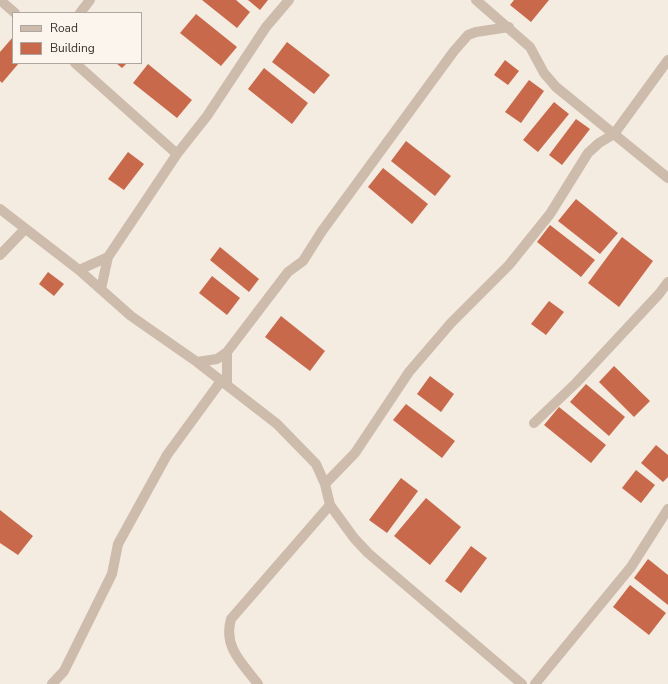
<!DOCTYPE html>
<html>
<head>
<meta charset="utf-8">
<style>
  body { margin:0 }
  #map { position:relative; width:668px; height:684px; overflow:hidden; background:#f4ebe1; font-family:"Nunito Sans",sans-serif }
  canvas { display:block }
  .legend { position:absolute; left:12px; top:12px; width:130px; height:52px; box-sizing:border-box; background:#fbf5ee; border:1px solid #aea6a0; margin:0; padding:5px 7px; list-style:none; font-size:12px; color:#3b302b }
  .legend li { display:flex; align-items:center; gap:8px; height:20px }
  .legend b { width:20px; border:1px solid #aea6a0 }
</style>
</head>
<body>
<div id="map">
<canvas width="668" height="684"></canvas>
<ul class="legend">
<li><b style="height:5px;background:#cdbbac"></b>Road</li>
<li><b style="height:11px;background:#c8694b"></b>Building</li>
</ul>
</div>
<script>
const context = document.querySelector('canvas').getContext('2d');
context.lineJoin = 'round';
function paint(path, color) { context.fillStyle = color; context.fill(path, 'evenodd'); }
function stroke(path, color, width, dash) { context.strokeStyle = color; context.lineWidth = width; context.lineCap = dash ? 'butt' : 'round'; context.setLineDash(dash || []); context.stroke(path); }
const building = new Path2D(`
  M202 0H236L250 12 237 28Z
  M248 0H268L260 10Z
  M514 0H549L531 22 510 5Z
  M196 14 237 47 221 66 180 33Z
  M13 37V63H19L2 83 0 81V52Z
  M287 42 330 75 314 94 272 62Z
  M505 60 519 71 508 85 494 75Z
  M116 63H127L122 68Z
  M148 64 192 100 177 118 133 83Z
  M264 68 308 103 292 124 248 89Z
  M529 80 544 91 521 123 505 112Z
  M554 102 569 114 538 152 523 140Z
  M576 119 590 129 562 165 549 155Z
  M406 141 451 176 435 196 391 161Z
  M128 152 144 164 124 190 108 179Z
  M383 168 428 204 412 224 368 187Z
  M576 199 618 233 600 254 558 221Z
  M550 225 595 260 581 277 537 242Z
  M622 237 653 261 619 307 588 283Z
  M220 247 259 279 249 292 210 260Z
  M48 272 64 284 54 296 39 284Z
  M212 276 240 298 227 315 199 293Z
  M549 301 564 312 546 335 531 324Z
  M281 316 325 351 310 371 265 337Z
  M614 366 650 401 634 417 599 382Z
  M430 376 454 394 441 412 417 394Z
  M586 384 625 417 609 436 570 402Z
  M406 404 455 441 442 458 393 420Z
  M559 407 606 445 591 463 544 425Z
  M656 445 668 455V477L663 482 641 463Z
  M636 470 655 485 641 503 622 488Z
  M401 478 418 491 387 533 369 520Z
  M426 498 461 527 430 565 394 536Z
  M0 510 33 536 18 555 0 543Z
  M471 546 487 558 461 593 445 581Z
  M648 559 668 575V605L634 578Z
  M630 585 666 613 649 635 613 607Z`);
const minor = new Path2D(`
  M0 0 15 13
  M476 0 530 47 544 73 556 87 668 178
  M80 13 90 0
  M75 63 177 154
  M0 209 79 270 131 316 197 362 277 424 316 464 325 484 330 505 354 538 368 553 522 684
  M0 255 25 229
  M79 270 108 257
  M101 289 108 257 177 154 207 116 266 27 289 0
  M227 352V385
  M197 362 217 359 227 352 288 272 303 261 322 231 454 51 468 35 476 32 509 27
  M534 423 576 383 659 294 668 282
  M325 484 355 453 409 372 451 323 509 265 550 214 588 153 599 143 614 134 668 60
  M52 684 64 671 112 574 118 544 167 455 221 381
  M258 684C242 663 223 647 231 619L330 505
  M535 684 631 567 668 509`);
paint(building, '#c8694b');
stroke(minor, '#cdbbac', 10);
</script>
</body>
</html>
